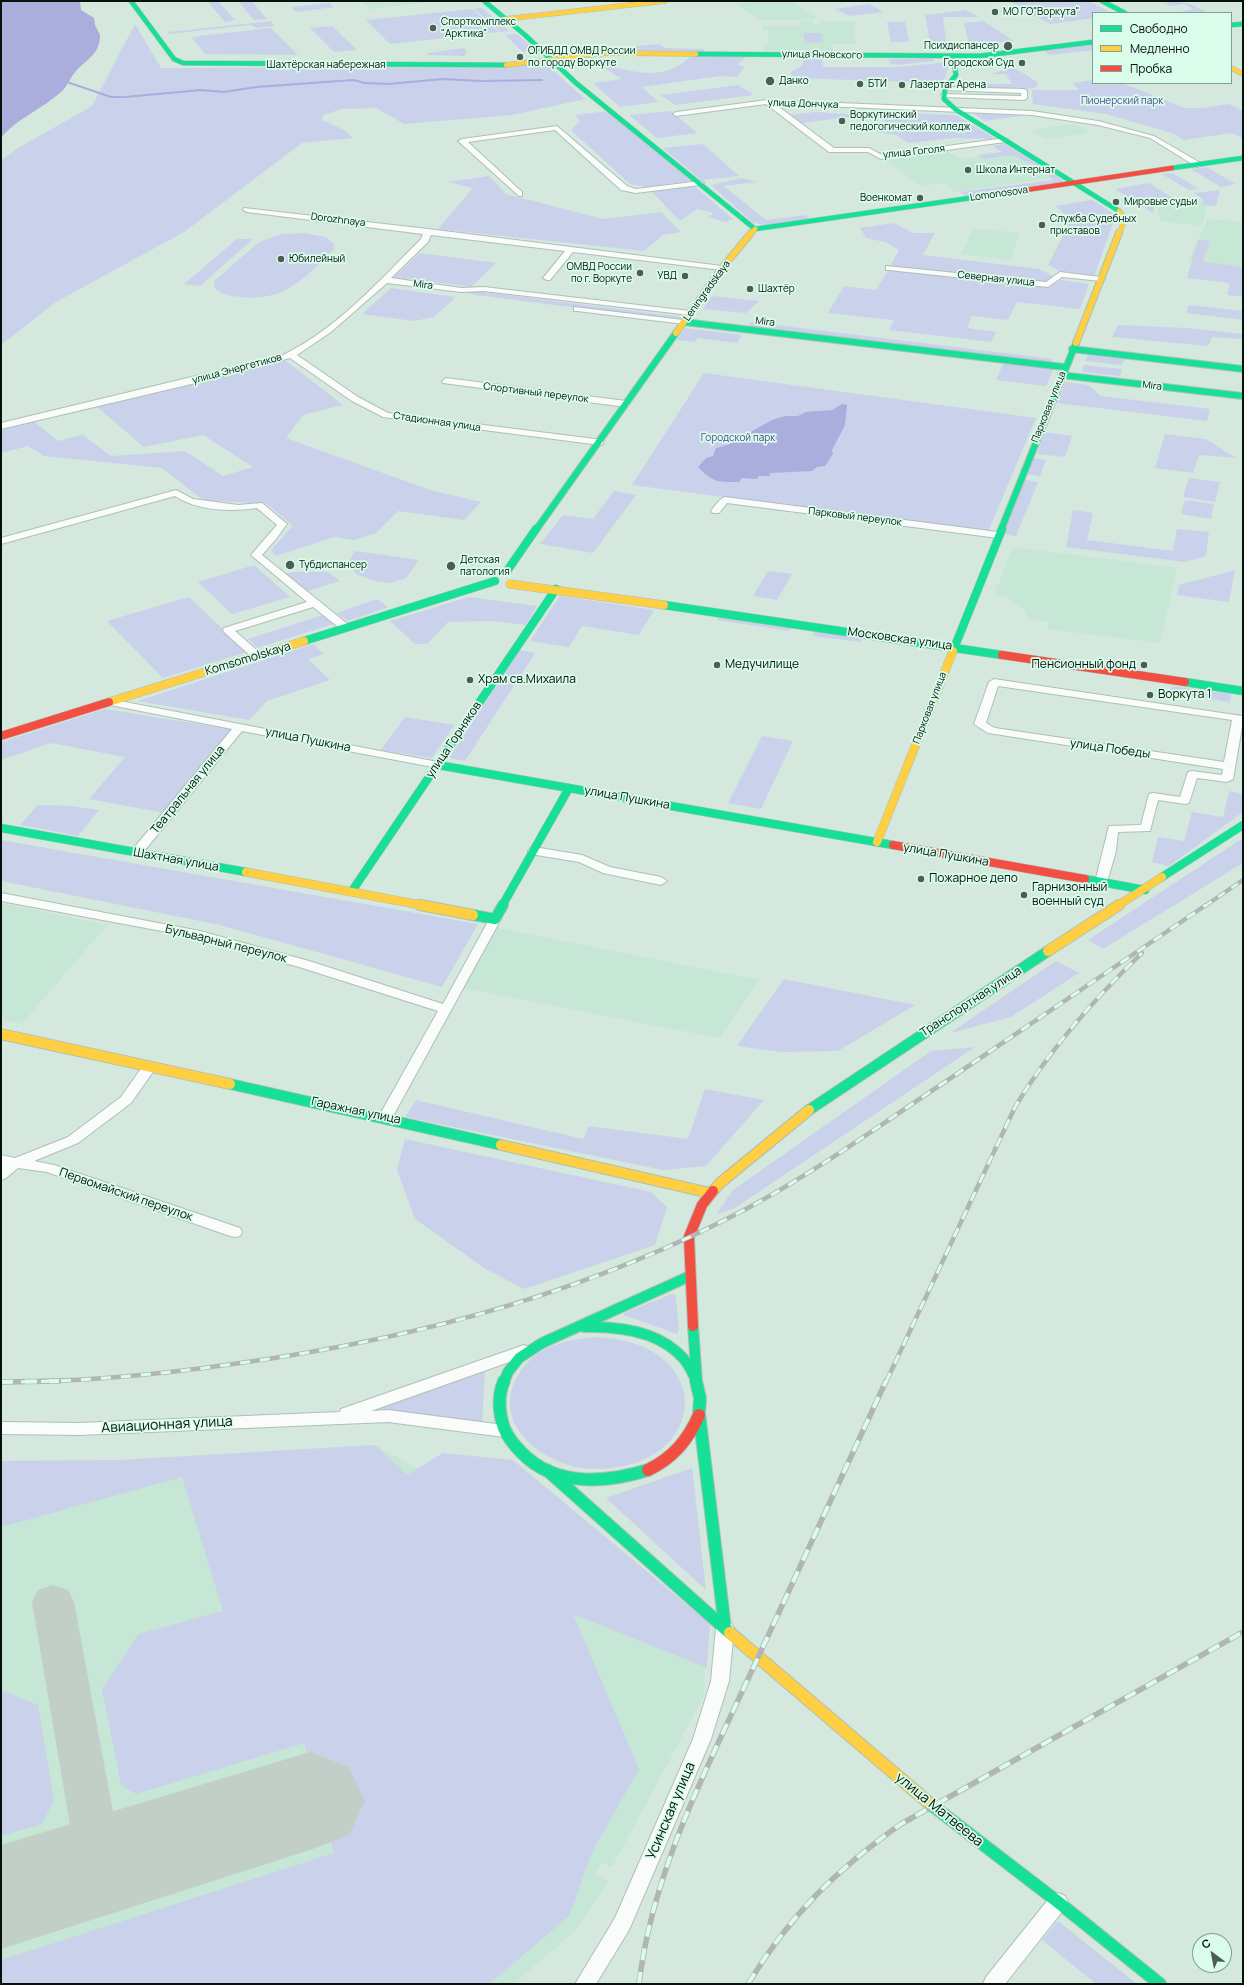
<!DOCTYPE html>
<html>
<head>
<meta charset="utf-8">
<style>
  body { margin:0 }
  #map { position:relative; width:1244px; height:1985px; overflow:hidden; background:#d4e8de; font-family:Manrope,sans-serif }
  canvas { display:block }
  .frame { position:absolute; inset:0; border:2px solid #05110b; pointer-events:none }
  .legend { position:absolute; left:1092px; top:12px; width:140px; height:72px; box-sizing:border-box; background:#d9fdea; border:1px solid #849f91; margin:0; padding:5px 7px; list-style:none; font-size:12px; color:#05110b }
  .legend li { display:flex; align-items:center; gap:8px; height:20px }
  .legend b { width:20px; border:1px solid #849f91 }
  .north { position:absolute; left:1192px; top:1933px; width:40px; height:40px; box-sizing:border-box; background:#d9fdea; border:1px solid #849f91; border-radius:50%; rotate:328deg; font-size:11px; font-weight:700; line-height:16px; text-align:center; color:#05110b }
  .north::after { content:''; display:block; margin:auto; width:14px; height:18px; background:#4d5c55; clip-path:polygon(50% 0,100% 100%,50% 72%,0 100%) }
</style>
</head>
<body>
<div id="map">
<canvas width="1244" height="1985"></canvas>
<div class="frame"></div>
<ul class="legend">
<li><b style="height:5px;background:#16e098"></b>Свободно</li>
<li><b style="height:5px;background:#ffcf43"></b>Медленно</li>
<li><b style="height:5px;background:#f24e42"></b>Пробка</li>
</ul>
<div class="north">С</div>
</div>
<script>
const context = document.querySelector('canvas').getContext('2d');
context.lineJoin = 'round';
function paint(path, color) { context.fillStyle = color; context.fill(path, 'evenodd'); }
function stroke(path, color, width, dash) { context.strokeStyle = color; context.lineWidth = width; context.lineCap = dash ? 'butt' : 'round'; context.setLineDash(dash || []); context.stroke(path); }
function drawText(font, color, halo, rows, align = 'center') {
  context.font = font + ' Manrope,sans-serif'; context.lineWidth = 3.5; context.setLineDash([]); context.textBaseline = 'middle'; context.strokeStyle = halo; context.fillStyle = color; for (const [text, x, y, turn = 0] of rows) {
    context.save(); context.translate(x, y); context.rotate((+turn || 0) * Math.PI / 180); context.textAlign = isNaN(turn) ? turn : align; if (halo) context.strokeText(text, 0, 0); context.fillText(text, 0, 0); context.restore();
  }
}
const built = new Path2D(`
  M361 1H429V2L369 9Z
  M763 1 793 2 818 17 813 20H760L734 4Z
  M800 21H813V25H820V21H855V44H833V51H765L766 45H769L768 32 769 30H762V26H800Z
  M1076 124 1091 133 1045 139 1030 130Z
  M947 151 959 159 1012 152 1052 178 955 192 943 183 922 186 886 161Z
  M1156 200 1188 203 1189 201H1208L1202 226 1160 221Z
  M1208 219 1243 222V267L1188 261Z
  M984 229 1020 233 1010 260 961 254 973 230Z
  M1013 547 1177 568 1160 643 1047 629 1048 622 1027 619 1026 611 1015 603 1006 597 994 595Z
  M1 903 107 925 22 1024 1 1019Z
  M498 928 759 980 719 1038 463 988Z
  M375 1445 513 1521 693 1633 705 1668 704 1696 612 1867 601 1863 595 1875 608 1881 602 1892 574 1932 513 1984H1V1461L120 1460Z`);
const green = new Path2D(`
  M218 1 235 20 225 22 208 2Z
  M238 1H252L267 19 254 20Z
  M1006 1H1089L1111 13H1093V18L1051 24 1024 11 1028 8Z
  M1175 1 1191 4 1207 12 1185 13 1182 11 1194 9 1183 4 1170 6 1163 3Z
  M329 3 334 7 296 12 291 7Z
  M869 4 883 12 849 16 835 9Z
  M482 8 509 31 501 32 474 9Z
  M472 9 499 32 390 44 366 20Z
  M965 10 979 17H943L946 42H930L925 15Z
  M271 21 275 26 256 28 252 25 169 34 168 32Z
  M983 21 1014 41 969 45 964 23Z
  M887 22H905L909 42H891Z
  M135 24 161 68 495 67 537 62 546 64 585 99 512 115 404 124 376 108 342 109 323 115 322 120 344 130 353 138 302 143 184 232 56 302 1 345V160L20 147 92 106Z
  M332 26 356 49V50L334 52 310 28Z
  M271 28 298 55 205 54 192 38 199 36Z
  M803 33H821L823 42 805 43Z
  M517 34 535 50 523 52 505 35Z
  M659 44 665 48 704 49V53L639 52 635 46Z
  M1093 44V50L1050 55 1042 50Z
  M464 48 467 53 464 56 427 55 428 53Z
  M691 56H748L737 64 745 67 737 77 720 76 642 87 658 102 620 107 593 83 622 79 600 65C635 70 661 84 691 56Z
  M804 57 822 58 823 67H899L950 62 943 83 792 78 791 72 802 66Z
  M923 57H932L934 61 896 65 890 63 889 59H918Z
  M1013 67 1037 82V87L1027 89 957 88V84H1012L1006 74H991Z
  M1093 80V83H1122L1185 108H1203L1229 104 1243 111V138L1232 133 1184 140 1172 133 1106 114 1033 104 1032 90H1079L1072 83Z
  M738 85 754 95 675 105 661 95Z
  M608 111 692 181 647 187 630 184 571 130 580 121 575 115Z
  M671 111 697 133 657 138 629 115Z
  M970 111 1023 113 1027 115 984 121Z
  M815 112 862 115 802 123 791 115Z
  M873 112 956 115 996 139 954 138 909 143 896 135 854 128 887 123Z
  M703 144 739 176 701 180 663 148Z
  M1005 144 1042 166 1037 167 1012 155 983 159 978 155 1002 152 993 146Z
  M1206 167 1236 184 1221 187 1191 169Z
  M1046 169 1065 182 966 196 960 192 1053 180 1043 170Z
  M1172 173 1199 189 1189 190 1162 174Z
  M489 176 506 194 603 219 661 212 681 232 663 235 644 251 438 229 473 188 448 182Z
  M742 178 756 182 724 186 766 220 805 215 810 219 763 225 752 222 711 185Z
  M1149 183 1177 201 1154 199 1153 213 1115 189Z
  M694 186 733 219 726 222 708 217 714 213 697 209 680 221 651 191Z
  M1220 190 1216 206 1202 205 1203 199 1194 193Z
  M1092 200 1116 215 1094 276 1061 272 1048 265 1068 226 1067 216 1055 206Z
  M894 223 913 233H935L923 255 1039 269 1061 280 1089 284 1080 309 1017 302 1008 320 972 316 967 328 996 332 991 342 889 330 894 320 828 313 844 286 876 290 887 272 899 250 885 242 866 238 860 228Z
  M304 233 326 237 334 244V249C305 277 286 302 241 297 232 296 223 295 215 289L214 281 259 242 281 234Z
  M237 239H253L200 286 184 284Z
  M1198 240 1210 241 1203 262 1243 267V297L1227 295 1230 283 1187 278Z
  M420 253 496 263 471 287 394 277Z
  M391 288 456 297 434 317 414 321 362 314Z
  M464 292H483L682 317 679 321 476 295Z
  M712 296 759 301 746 313 703 309Z
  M1189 305 1243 311V320L1186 313Z
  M751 322 1053 359 1051 364 748 327Z
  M1118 325 1186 328 1243 334V339L1212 337 1208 346 1112 337Z
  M685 328 742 335 737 343 698 338 695 342 677 340Z
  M1088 355 1125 359 1122 365 1085 361Z
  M282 358 343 405 303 415 286 438 430 490 481 502 464 520 398 511 376 533 354 540 334 537 276 556 271 550 293 526 267 504 203 500 162 468 44 456 28 446 1 453V428L32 420 58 441 83 435 111 456 185 451 223 476 253 467 203 435 144 447 96 406 207 381Z
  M1004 362 1054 368 1046 386 996 380Z
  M1084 365 1122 369 1120 376 1082 372Z
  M704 373 1036 418 988 532 632 485Z
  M1065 382 1088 385 1101 396 1210 409 1207 421 1057 403Z
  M1044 432 1072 436 1065 457 1037 454Z
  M1165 434 1206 439 1236 458 1199 455 1193 473 1155 468Z
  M1032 458 1046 460 1040 476 1026 474Z
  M1189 478 1220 482 1215 502 1183 497Z
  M1025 480 1038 482 1016 536 1002 534Z
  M614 491 636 495 593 553 540 544 563 515 593 519Z
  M1185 500 1214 504 1211 519 1181 514Z
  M1073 510 1093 513 1087 540 1173 551 1177 529 1209 532 1206 556 1185 562 1066 547Z
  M355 551 419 560 406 578 390 583 375 581 356 574 348 563Z
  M254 565 290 597 232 614 198 582Z
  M1235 570 1229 602 1177 595 1179 585Z
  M768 571 792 574 777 600 753 596Z
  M293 572H328L340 581 305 592 283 574Z
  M560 596 654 610 639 635 582 626 569 647 530 641Z
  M189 597 247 652 163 678 107 621Z
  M469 597 537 606 526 625 494 621 448 622 427 644H415L390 621Z
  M377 599 388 607 348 621 337 613Z
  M323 615 333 624 258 648 248 639Z
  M720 615 792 625 789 631 717 620Z
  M815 630 863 636 861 642 813 636Z
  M313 644 324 654 308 659 330 680 267 701 249 720 138 701Z
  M520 650 535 653 465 761 449 758Z
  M1172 686 1231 694 1230 702 1170 693Z
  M105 709 235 730 165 813 89 799 125 757 51 743 1 760V742Z
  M405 717 454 725 432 758 381 750Z
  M762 736 793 741 761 809 728 803Z
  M1229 791 1243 794V812L1169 866 1152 862 1158 837 1184 841 1192 812 1223 817Z
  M38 805 71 806 99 810 78 836 20 825Z
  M1243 838V863L1103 949 1088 940Z
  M1 840 478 924 442 987 220 925 1 881Z
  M1056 961 1079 973 1011 1017 950 1033Z
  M784 979 915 1005 838 1051 782 1052 737 1046Z
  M975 1047 735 1208 716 1215 733 1190 931 1051Z
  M705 1089 764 1100 706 1166 663 1170 405 1117 416 1100 583 1139 589 1126 688 1139Z
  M405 1139 651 1192 667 1207 655 1245 524 1289 484 1268 415 1219 397 1170Z
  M672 1294 675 1295 676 1298 679 1330 677 1334 624 1315V1313Z
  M596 1337C720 1342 710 1471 593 1469 551 1468 494 1431 514 1383 519 1372 528 1360 538 1353 556 1342 576 1339 596 1337Z
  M485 1370 482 1424 378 1409Z
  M375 1445 407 1475 443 1453 513 1460 710 1624 707 1668 573 1614 639 1769 592 1852 569 1916 489 1984H1V1960L334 1853 304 1743 136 1794 121 1785 102 1689 139 1634 223 1611 182 1477 1 1527V1461L120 1460Z
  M692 1468 706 1590 606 1498Z
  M1 1690 38 1705 54 1800 42 1824 1 1836Z
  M1058 1921 1137 1984H1096L1042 1940Z`);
const water = new Path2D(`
  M1 1H80L81 10 94 18 95 25 100 35C100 54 88 58 76 71 70 77 68 86 62 91 43 109 17 118 1 138Z
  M842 404 847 405 845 425 832 450 833 454 825 466 817 467 812 471 770 473V476H759L757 479 742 478 739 482C718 482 713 483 698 467L706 458 713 456 716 448 727 445 772 420 785 416H798L806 412 832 410Z`);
const stream = new Path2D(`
  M64 81 111 97H125L201 90 224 92 256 87 353 80 365 83 388 84 443 79 481 81 542 80`);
const taxiway = new Path2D(`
  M53 1585 68 1590 74 1602 123 1866 116 1881 100 1887 84 1881 77 1866 32 1602 38 1590Z`);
const runway = new Path2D(`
  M310 1752 349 1767 365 1801 349 1835 310 1850 1 1949V1845Z`);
const street = new Path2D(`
  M945 87 1024 89 1027 91V98L1024 100 944 97 941 95 942 94 1021 96V93L943 90V88Z
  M767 100 1032 111 1098 121 1154 136 1204 165 1197 167 1150 138 1098 125 1032 115 775 104 834 148H869L882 155 1005 138 1009 140 1005 142 881 159 868 152H829L766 104 676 116 673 114 676 112Z
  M557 126 627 186 636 189 700 181 704 183 700 185 636 193 621 190 555 130 468 142 522 192V196H519L458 141 462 139Z
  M244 208 428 229 722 266 726 268 722 270 573 252 550 280H547L543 278 565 251 431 235 428 242 391 278 461 288 484 287 690 311 694 313 690 315 484 291 461 292 387 283 331 332 297 355 358 397 388 413 603 440V444L600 445 383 417 352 401 290 358 200 382 1 429V423L283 355C337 329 379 281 421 239L423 234 247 212 243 210Z
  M886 266 1046 282 1060 272 1101 277 1105 279 1101 281 1062 277 1048 287 889 270H886Z
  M574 307 684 320 688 322 684 324 577 311H574Z
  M446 378 626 401 630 404 626 407 443 383 442 381Z
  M176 490 193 499 238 505 262 503 287 524 276 539 262 555 350 626 351 628 350 630H342L313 607 235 631 261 654 262 656 257 659 253 658 224 632 223 630 224 628 307 602 251 555 277 525 257 508C231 512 197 511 175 496L1 544V538Z
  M725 497 998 532 1003 535 998 538 727 503 719 513H713L711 511C715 506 719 499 725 497Z
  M994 679 1242 716 1243 721 1233 779 1227 782 1197 778 1189 803 1185 804 1158 800 1150 831 1118 832 1116 851 1107 882 1105 885H1097L1095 882 1109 826 1141 825 1149 794 1153 793 1180 797 1188 772 1192 771 1222 775 1223 769 988 733 974 724 989 682ZM998 686 1232 720 1224 762 995 728 986 723Z
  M109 699 438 762 444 765 438 768 242 731 141 855H133L131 852 133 849 232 729 105 704 104 702 105 700Z
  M534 847 582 855 610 867 661 877 667 881 661 885 603 873 579 862 530 854 528 851 530 848Z
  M1 893 200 931 309 961 443 1004 491 916H499L501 919 392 1118 390 1121H380L378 1118 438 1011 299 967 194 937 1 901Z
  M150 1062 155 1063 157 1066 131 1103 78 1143 34 1161 54 1165 240 1228 242 1232 240 1236 235 1237 230 1236 47 1172 18 1168 6 1178 1 1180V1167L3 1165H1V1155L15 1158 68 1137 121 1097 145 1063Z
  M524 1345 529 1347 532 1351 529 1355 371 1411 388 1410 504 1425 510 1427 512 1431 510 1435 504 1437 388 1422 79 1435 1 1434V1422L79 1423 340 1412 341 1409Z
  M725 1621 731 1623 734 1628 729 1681 711 1739 629 1930 596 1984H575L615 1918 693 1739 711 1681 716 1628 719 1623Z
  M1058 1893 1065 1896 1068 1902 1065 1908 1005 1984H983L986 1977 1051 1896Z`);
const fastFar4 = new Path2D(`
  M131 1 174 59 183 63 506 65
  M484 1 525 35 576 83 755 229
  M1102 1 1125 13
  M1231 25 1243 24
  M696 54 980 56 1093 42
  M953 56 956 75 945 89 944 99 955 109 1119 211
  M1172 168 1243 158
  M755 229 1026 190`);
const fastFar3 = new Path2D(`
  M684 322 1064 367
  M1072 349 1243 369
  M1061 375 1243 396
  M536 530 676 333
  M1001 530 1076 343`);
const fastFar2 = new Path2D(`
  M507 571 536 529
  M664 605 1002 655
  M304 641 495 581
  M953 651 1002 529
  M1185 682 1243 691
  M438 765 893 845
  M1 828 246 872
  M1162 877 1243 825
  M1085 879 1145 890
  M352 891 556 589
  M502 906 569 788`);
const fastFar1 = new Path2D(`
  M473 915 495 919 503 905
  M230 1084 501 1145
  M809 1110 1048 951
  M693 1326 697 1382
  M584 1327C619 1326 660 1331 684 1359 689 1365 692 1372 695 1378
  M504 1382 508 1372 519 1358 542 1343 690 1276`);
const fast = new Path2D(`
  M504 1381C497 1397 499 1413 504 1428 508 1438 515 1446 522 1453 555 1487 606 1483 648 1470
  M696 1381 700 1398 699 1413 725 1628
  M547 1470 730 1633
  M929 1803 1058 1902 1160 1984`);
const slowFar4 = new Path2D(`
  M505 19 665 1
  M506 65 607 53 696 54
  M1231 68 1243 74
  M751 234 755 229
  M1119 234 1125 219 1119 211`);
const slowFar3 = new Path2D(`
  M676 333 722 268 751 233
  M1076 343 1119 233`);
const slowFar2 = new Path2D(`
  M510 584 664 605
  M109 702 304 641
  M877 842 953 651
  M246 872 426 906
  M1117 906 1162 877`);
const slowFar1 = new Path2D(`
  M420 905 473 915
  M1048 951 1119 905
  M1 1034 230 1084
  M501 1145 710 1193
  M713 1191 720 1183 809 1110`);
const slow = new Path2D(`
  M730 1633 929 1803`);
const jamFar3 = new Path2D(`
  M1026 190 1172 168`);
const jamFar2 = new Path2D(`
  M1002 655 1185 682
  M1 736 109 702
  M893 845 1085 879`);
const jamFar1 = new Path2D(`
  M693 1326 689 1237 702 1205 713 1191`);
const jam = new Path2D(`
  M648 1470C673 1458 688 1440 699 1415`);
const railFar2 = new Path2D(`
  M1205 906 1243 880`);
const railFar1 = new Path2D(`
  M1 1382C79 1382 156 1375 233 1364 411 1340 586 1294 746 1209 814 1173 877 1127 942 1084 1030 1024 1118 965 1206 905
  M886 1382 1015 1107C1050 1049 1093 1000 1142 953`);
const rail = new Path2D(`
  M1 1382 59 1381
  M639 1984C652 1875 702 1778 748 1679 794 1580 840 1480 886 1381
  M748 1984C790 1915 835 1871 901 1824L1243 1632`);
const markers = [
  [995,12,4,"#4d5c55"],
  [433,28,4,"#4d5c55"],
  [1008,46,5,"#4d5c55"],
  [520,57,4,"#4d5c55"],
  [1022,63,4,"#4d5c55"],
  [770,81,5,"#4d5c55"],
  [860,84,4,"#4d5c55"],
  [902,85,4,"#4d5c55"],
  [842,121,4,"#4d5c55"],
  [968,170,4,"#4d5c55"],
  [920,198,4,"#4d5c55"],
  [1116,202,4,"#4d5c55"],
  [1042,225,4,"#4d5c55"],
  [281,259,4,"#4d5c55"],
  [640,273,4,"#4d5c55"],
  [685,276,4,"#4d5c55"],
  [750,289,4,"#4d5c55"],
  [290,565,5,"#4d5c55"],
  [451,566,5,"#4d5c55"],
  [717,665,4,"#4d5c55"],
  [1144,665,4,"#4d5c55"],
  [470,680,4,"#4d5c55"],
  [1150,695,4,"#4d5c55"],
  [921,879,4,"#4d5c55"],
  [1024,895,4,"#4d5c55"]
];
const farPoinames = [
  ["МО ГО\"Воркута\"",1003,12],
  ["Спорткомплекс",441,22],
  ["\"Арктика\"",441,34],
  ["Психдиспансер",999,46,"right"],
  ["ОГИБДД ОМВД России",528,51],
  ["по городу Воркуте",528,63],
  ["Городской Суд",1014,63,"right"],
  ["Данко",779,81],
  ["БТИ",868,84],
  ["Лазертаг Арена",910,85],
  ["Воркутинский",850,115],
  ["педогогический колледж",850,127],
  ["Школа Интернат",976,170],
  ["Военкомат",912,198,"right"],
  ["Мировые судьи",1124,202],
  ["Служба Судебных",1050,219],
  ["приставов",1050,231],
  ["Юбилейный",289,259],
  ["ОМВД России",632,267,"right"],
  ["по г. Воркуте",632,279,"right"],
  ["УВД",677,276,"right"],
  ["Шахтёр",758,289],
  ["Детская",460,560],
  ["патология",460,572],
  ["Тубдиспансер",299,565]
];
const farStreetnames = [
  ["улица Яновского",822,55,1],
  ["Шахтёрская набережная",326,65],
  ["улица Дончука",803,104,2],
  ["улица Гоголя",914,152,-6],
  ["Lomonosova",999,194,-8],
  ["Dorozhnaya",338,220,7],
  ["Северная улица",996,279,6],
  ["Mira",423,285,7],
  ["Leningradskaya",707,291,-54],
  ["Mira",765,322,7],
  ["улица Энергетиков",237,369,-15],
  ["Mira",1152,386,7],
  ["Спортивный переулок",536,393,7],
  ["Парковая улица",1049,407,-68],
  ["Стадионная улица",437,422,8],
  ["Парковый переулок",855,517,7],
  ["Парковая улица",930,708,-69]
];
const farParknames = [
  ["Пионерский парк",1122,101],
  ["Городской парк",738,438]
];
const streetNames = [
  ["Московская улица",900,639,8],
  ["Komsomolskaya",248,659,-17],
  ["улица Пушкина",308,740,11],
  ["улица Горняков",454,740,-56],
  ["улица Победы",1110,749,8],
  ["Театральная улица",188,790,-51],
  ["улица Пушкина",627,798,10],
  ["улица Пушкина",946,855,10],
  ["Шахтная улица",176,860,10],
  ["Бульварный переулок",226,944,14],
  ["Транспортная улица",971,1002,-33],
  ["Гаражная улица",356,1111,12],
  ["Первомайский переулок",126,1195,19]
];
const poiNames = [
  ["Медучилище",725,665],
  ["Пенсионный фонд",1136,665,"right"],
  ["Храм св.Михаила",478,680],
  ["Воркута 1",1158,695],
  ["Пожарное депо",929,879],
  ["Гарнизонный",1032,888],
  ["военный суд",1032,902]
];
const nearStreetnames = [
  ["Авиационная улица",167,1425,-3],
  ["улица Матвеева",939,1810,39],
  ["Усинская улица",671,1811,-67]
];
paint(built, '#c6e6d6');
paint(green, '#cad1eb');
paint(water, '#abaddd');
stroke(stream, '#abaddd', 2);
paint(taxiway, '#c2cfc8');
paint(runway, '#c2cfc8');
stroke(street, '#afbfb7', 2);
stroke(fastFar4, '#afbfb7', 5.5);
stroke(fastFar3, '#afbfb7', 8);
stroke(fastFar2, '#afbfb7', 9);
stroke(fastFar1, '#afbfb7', 12);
stroke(fast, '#afbfb7', 14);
stroke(slowFar4, '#afbfb7', 5.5);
stroke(slowFar3, '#afbfb7', 8);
stroke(slowFar2, '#afbfb7', 9);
stroke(slowFar1, '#afbfb7', 12);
stroke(slow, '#afbfb7', 14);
stroke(jamFar3, '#afbfb7', 5.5);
stroke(jamFar2, '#afbfb7', 9);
stroke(jamFar1, '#afbfb7', 12);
stroke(jam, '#afbfb7', 14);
paint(street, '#f9fcfa');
stroke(fastFar4, '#16e098', 4.5);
stroke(fastFar3, '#16e098', 6);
stroke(fastFar2, '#16e098', 8);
stroke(fastFar1, '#16e098', 10);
stroke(fast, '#16e098', 12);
stroke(slowFar4, '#ffcf43', 4.5);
stroke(slowFar3, '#ffcf43', 6);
stroke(slowFar2, '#ffcf43', 8);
stroke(slowFar1, '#ffcf43', 10);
stroke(slow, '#ffcf43', 12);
stroke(jamFar3, '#f24e42', 4.5);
stroke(jamFar2, '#f24e42', 8);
stroke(jamFar1, '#f24e42', 10);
stroke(jam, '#f24e42', 12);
stroke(railFar2, '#b0b6b3', 4);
stroke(railFar1, '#b0b6b3', 4.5);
stroke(rail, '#b0b6b3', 5.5);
stroke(railFar2, '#d9fdea', 2.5, [8]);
stroke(railFar1, '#d9fdea', 3, [10]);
stroke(rail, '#d9fdea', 4, [12]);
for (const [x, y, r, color] of markers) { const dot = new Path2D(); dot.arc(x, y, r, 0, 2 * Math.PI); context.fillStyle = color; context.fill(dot); stroke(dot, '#d9fdea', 1.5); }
drawText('10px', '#05110b', '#d9fdea', farPoinames, 'left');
drawText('10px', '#05110b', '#d9fdea', farStreetnames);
drawText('10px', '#4d3f94', '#d9fdea', farParknames);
drawText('12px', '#05110b', '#d9fdea', streetNames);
drawText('12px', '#05110b', '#d9fdea', poiNames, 'left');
drawText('14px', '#05110b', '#d9fdea', nearStreetnames);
</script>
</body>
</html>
